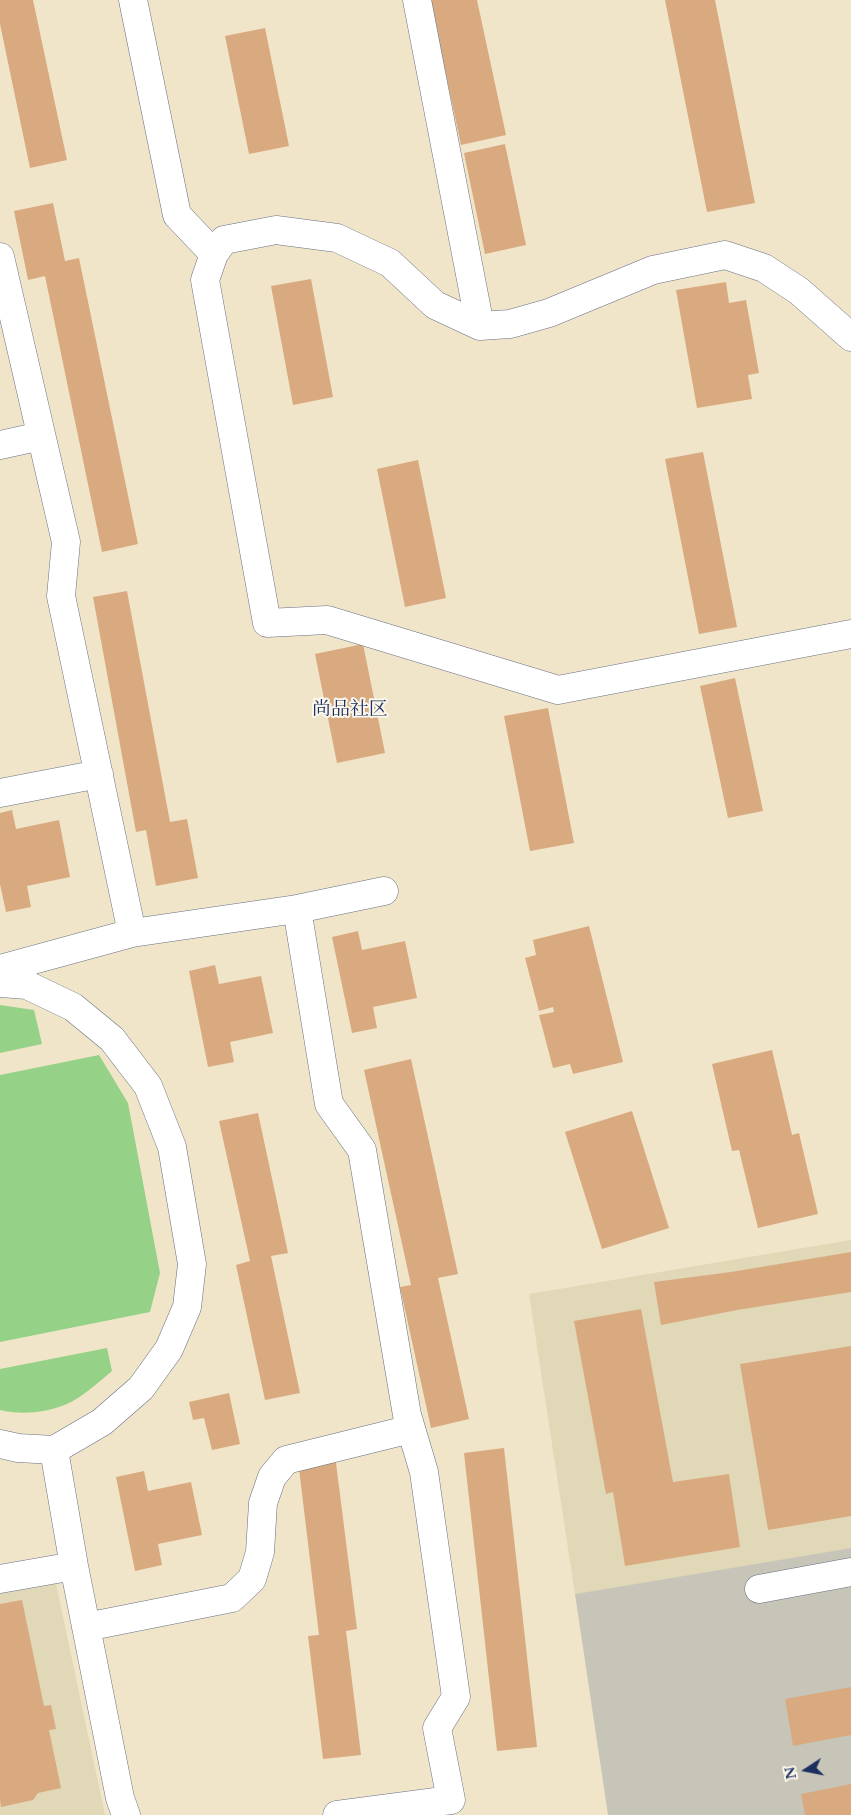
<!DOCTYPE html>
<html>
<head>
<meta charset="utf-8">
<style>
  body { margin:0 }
  #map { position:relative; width:851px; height:1815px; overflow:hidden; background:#f0e5c8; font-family:Cardo,serif }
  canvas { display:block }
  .north { position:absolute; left:781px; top:1745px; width:50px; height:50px; -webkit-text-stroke:4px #fbf7ec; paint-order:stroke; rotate:259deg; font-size:14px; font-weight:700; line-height:20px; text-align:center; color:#1b2f5e }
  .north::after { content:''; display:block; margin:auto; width:18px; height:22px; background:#1b2f5e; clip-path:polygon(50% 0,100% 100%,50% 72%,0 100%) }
</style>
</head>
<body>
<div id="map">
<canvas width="851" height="1815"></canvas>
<div class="north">N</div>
</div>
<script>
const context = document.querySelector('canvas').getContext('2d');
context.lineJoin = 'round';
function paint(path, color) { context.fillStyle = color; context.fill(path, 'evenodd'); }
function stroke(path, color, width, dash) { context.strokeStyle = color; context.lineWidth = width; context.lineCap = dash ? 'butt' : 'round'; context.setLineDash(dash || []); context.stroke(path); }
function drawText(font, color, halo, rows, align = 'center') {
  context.font = font + ' Cardo,"Noto Serif SC",serif'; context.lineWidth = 4; context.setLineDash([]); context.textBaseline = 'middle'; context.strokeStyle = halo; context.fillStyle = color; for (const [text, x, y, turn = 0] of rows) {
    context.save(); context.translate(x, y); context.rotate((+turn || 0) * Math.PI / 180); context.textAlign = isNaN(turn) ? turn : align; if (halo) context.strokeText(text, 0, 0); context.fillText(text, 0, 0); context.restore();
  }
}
const built = new Path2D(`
  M851 1240V1548L575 1594 529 1294Z
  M56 1584 105 1815H0V1593Z`);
const industrial = new Path2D(`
  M851 1548V1815H608L575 1594Z`);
const green = new Path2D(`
  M0 1005 34 1010 42 1044 0 1053Z
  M99 1055 128 1103 160 1273 150 1312 0 1342V1075Z
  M107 1348 112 1371C101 1380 90 1390 78 1398 56 1412 25 1416 0 1410V1369Z`);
const building = new Path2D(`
  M0 0H33L67 160 30 168 0 24Z
  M430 0H477L506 135 461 145Z
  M665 0H715L755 203 707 212Z
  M265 28 289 146 249 154 225 36Z
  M505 144 526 245 485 254 464 153Z
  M53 203 65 261 79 258 138 544 102 552 45 276 28 280 14 211Z
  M311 279 333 397 293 405 271 286Z
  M726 282 729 303 746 300 759 373 748 375 752 399 697 408 676 290Z
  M703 452 737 627 699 634 665 459Z
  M418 460 446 598 405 607 377 469Z
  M127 591 170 822 187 819 198 878 156 886 146 830 136 832 93 597Z
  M363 644 385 753 337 763 315 654Z
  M735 678 763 811 728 818 700 686Z
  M548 708 574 843 530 851 504 716Z
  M12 810 16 829 59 820 70 877 27 886 31 907 6 912 0 884V813Z
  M589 926 623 1062 573 1074 570 1064 553 1068 539 1015 554 1012 553 1007 539 1011 525 958 536 955 533 940Z
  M358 931 362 950 405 941 417 998 373 1007 377 1028 352 1033 332 937Z
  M215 965 219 984 261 976 273 1033 230 1042 234 1062 208 1067 189 971Z
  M772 1050 792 1135 799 1133 818 1214 758 1228 739 1150 732 1151 712 1064Z
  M411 1059 458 1274 438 1278 469 1419 431 1428 400 1287 411 1285 364 1070Z
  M632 1111 669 1228 602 1249 565 1132Z
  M258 1113 288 1253 271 1256 300 1393 265 1400 236 1265 250 1261 219 1121Z
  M851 1252V1292L737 1310 661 1325 654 1282 731 1272Z
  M641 1309 673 1482 729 1474 740 1547 625 1566 613 1492 606 1494 574 1321Z
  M851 1346V1516L768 1530 740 1364Z
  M229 1393 240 1444 212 1450 204 1418 193 1420 189 1402Z
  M504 1448 537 1747 497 1751 464 1453Z
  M335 1455 357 1629 346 1631 361 1755 323 1759 308 1636 319 1635 298 1460Z
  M144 1471 148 1491 191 1482 202 1535 158 1544 162 1565 135 1571 116 1477Z
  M22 1600 44 1706 51 1705 56 1729 49 1730 61 1788 38 1793 33 1800 1 1807 0 1800V1604Z
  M851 1687V1735L793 1746 785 1699Z
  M851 1784V1815H805L801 1794Z`);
const minor = new Path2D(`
  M133 0 177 215 214 254
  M417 0 480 326
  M0 257 66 542 61 596 132 933
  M851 337 799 291 764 268 725 255 653 270 549 313 510 324 480 326 435 305 390 263 337 238 276 230 224 240 214 254 205 280 267 623 327 620 558 690 851 634
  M0 445 41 436
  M0 793 99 774
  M297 909 329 1104 362 1150 407 1415 424 1472 456 1697 437 1728 451 1800 337 1815
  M0 969 132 933 297 909 384 891
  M0 983 27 985 73 1007 112 1039 148 1086 172 1147 192 1264 187 1307 169 1349 141 1388 102 1422 54 1450 18 1448 0 1444
  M54 1450 74 1566 120 1798 126 1815
  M0 1579 74 1566
  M759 1589 851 1572
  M86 1627 232 1598 252 1579 260 1552 263 1503 272 1477 286 1460 411 1429`);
const quarterNames = [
  ["尚品社区",350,711]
];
paint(built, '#e1d8b8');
paint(industrial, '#c7c5b8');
paint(green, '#95d287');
paint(building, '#d9aa80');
stroke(minor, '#666f83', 29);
stroke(minor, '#fff', 28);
drawText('19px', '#1b2f5e', '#fbf7ec', quarterNames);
</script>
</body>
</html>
